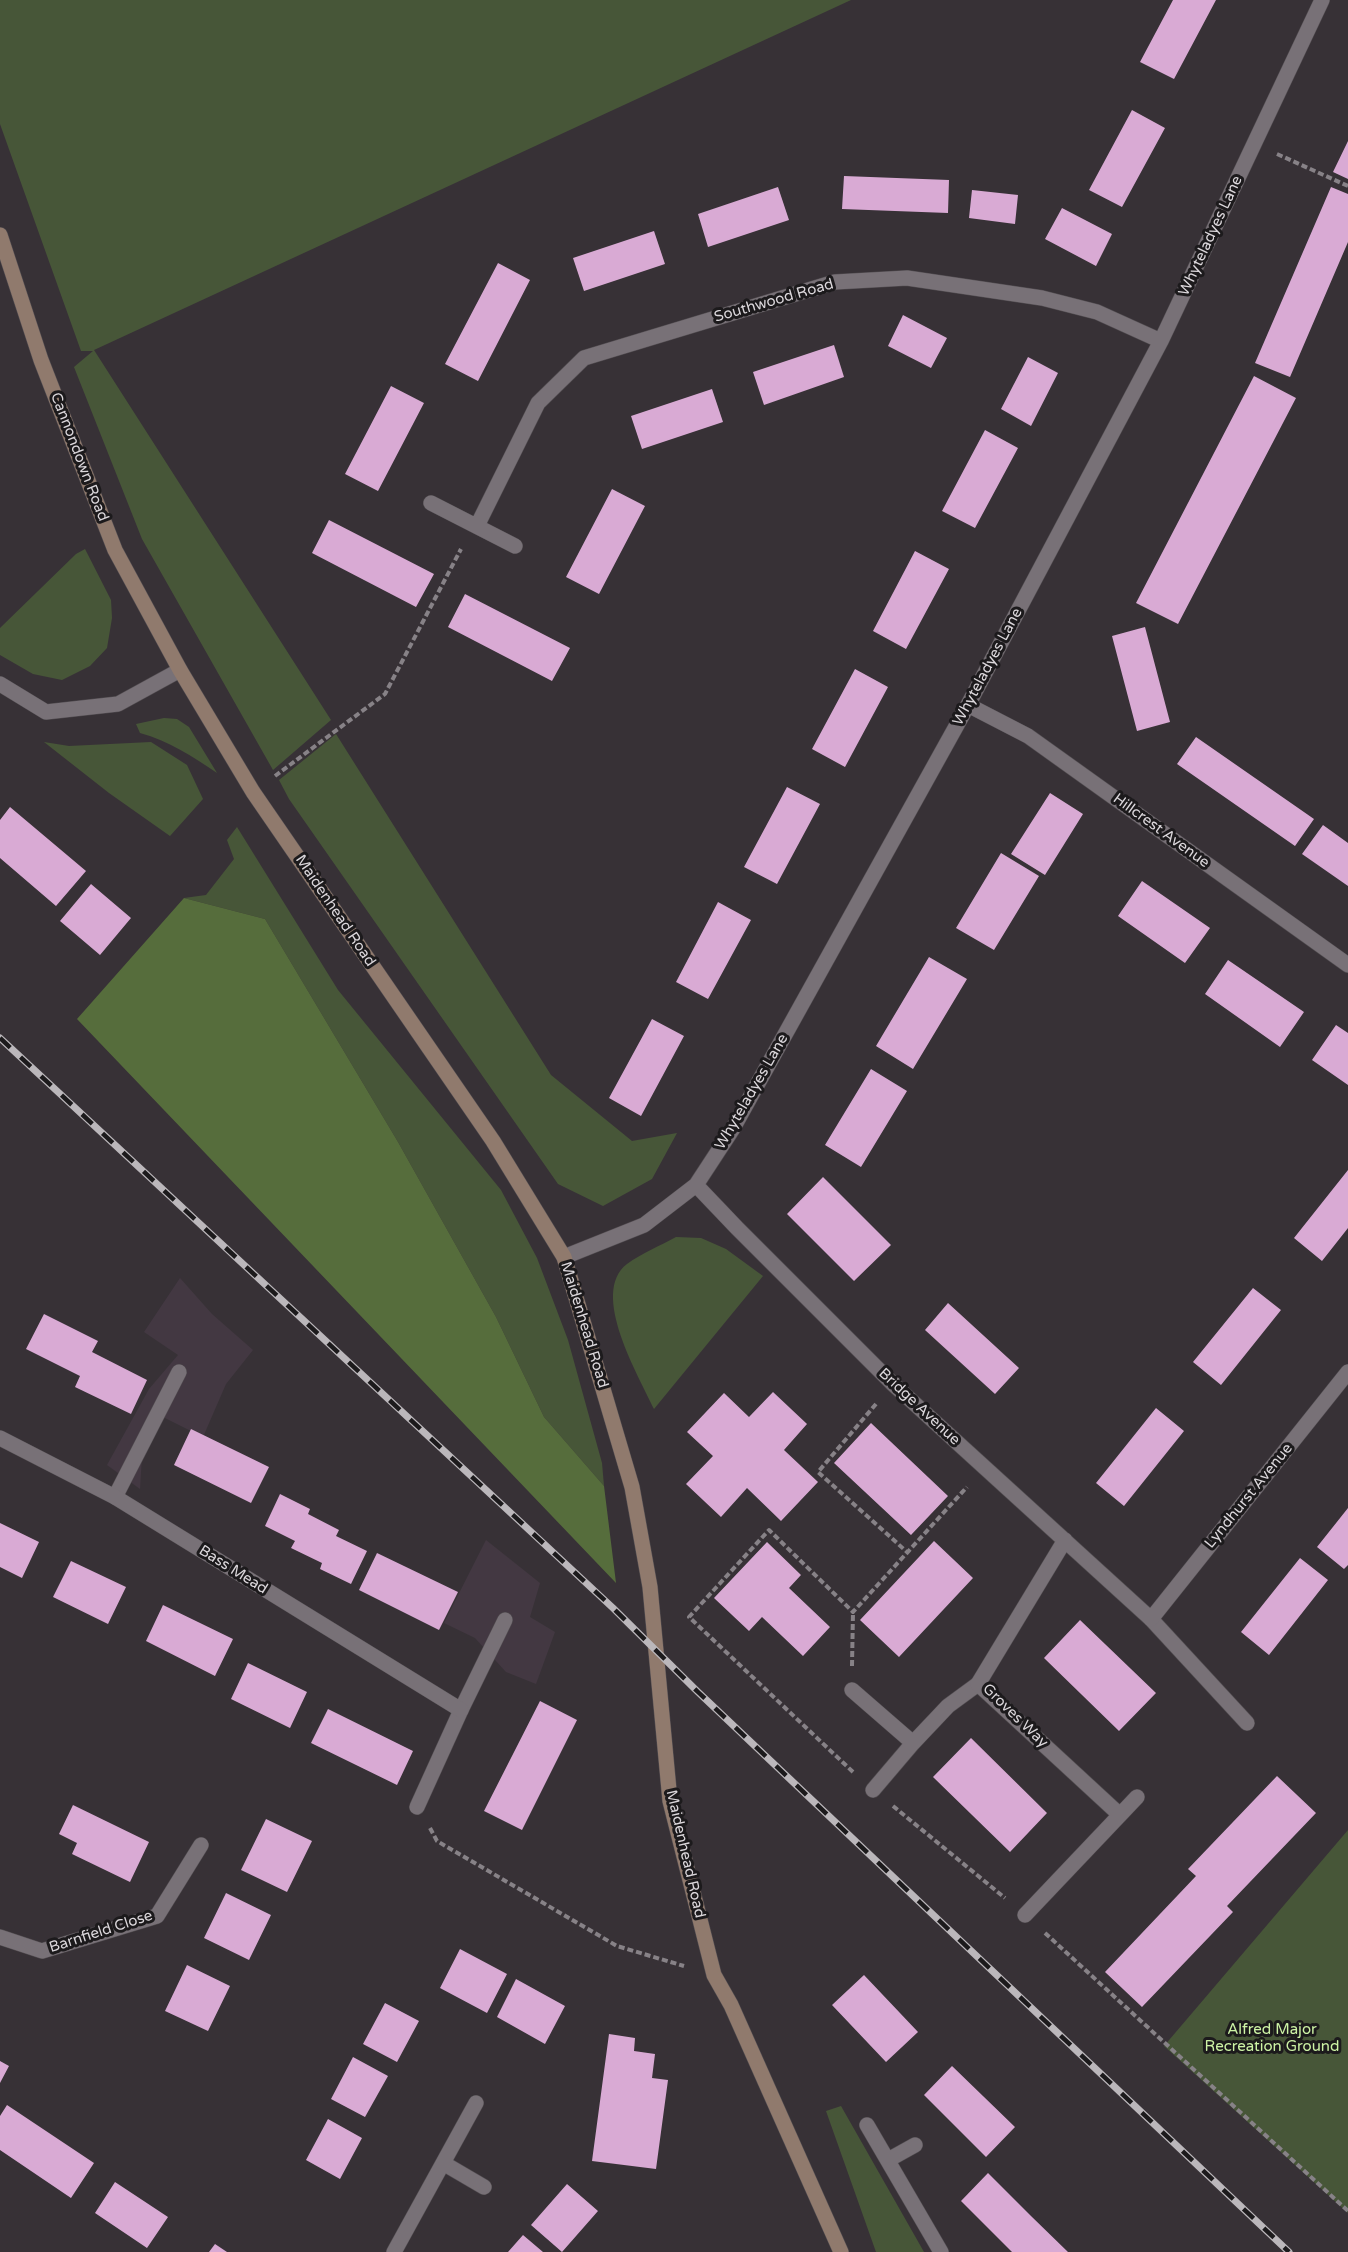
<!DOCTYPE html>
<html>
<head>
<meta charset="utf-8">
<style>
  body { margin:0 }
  canvas { display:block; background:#373136 }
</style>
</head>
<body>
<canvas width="1348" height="2252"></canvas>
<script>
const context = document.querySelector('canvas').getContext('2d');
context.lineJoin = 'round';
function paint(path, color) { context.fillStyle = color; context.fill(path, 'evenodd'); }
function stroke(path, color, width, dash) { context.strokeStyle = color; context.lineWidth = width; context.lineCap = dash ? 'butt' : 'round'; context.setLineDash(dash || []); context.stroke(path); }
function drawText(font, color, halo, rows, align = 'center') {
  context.font = font + ' "Varela Round",sans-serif'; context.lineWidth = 6; context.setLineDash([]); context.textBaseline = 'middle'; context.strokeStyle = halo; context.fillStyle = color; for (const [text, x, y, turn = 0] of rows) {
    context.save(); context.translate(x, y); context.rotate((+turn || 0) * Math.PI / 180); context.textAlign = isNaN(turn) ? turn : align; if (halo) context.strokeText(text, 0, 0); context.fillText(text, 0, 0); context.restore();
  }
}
const built = new Path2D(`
  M180 1278 212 1314 253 1350 226 1384 203 1437 157 1414 143 1439 140 1489 107 1465 149 1389 178 1355 144 1332Z
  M486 1540 540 1583 530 1617 555 1632 536 1684 506 1672 475 1638 444 1623Z`);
const green = new Path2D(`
  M0 0H851L94 350 331 720 273 770 142 539 74 367 93 351H81L0 124Z
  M85 549 111 600 112 618 107 648 90 666 62 680 33 674 0 655V628L76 554Z
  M164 718 177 719 189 727 217 773C192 756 169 741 140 733L136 724Z
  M336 734 551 1075 632 1141 677 1133 652 1179 603 1206 558 1184 289 799 279 780Z
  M44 742 69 746 151 742 187 765 203 799 170 836 109 793Z
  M237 827 338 990 501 1190 537 1258 568 1340 602 1463 604 1486 544 1417 496 1317 398 1142 265 919 184 898 206 895 234 859 227 840Z
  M676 1237 701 1238 726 1249 763 1276 654 1409C639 1376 589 1293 627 1264 642 1253 660 1246 676 1237Z
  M1348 1830V2213L1164 2046Z
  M841 2106 924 2252H876L826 2111Z`);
const forest = new Path2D(`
  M184 898 265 919 398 1142 496 1317 544 1417 604 1486 616 1583 77 1019Z`);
const building = new Path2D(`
  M1173 0H1216L1174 79 1140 62Z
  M1132 110 1165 128 1122 207 1089 190Z
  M1348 141V179L1333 172Z
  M844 176 949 180 948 213 842 209Z
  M778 187 789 220 708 247 698 214Z
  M1331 187 1348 194V242L1290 377 1255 363Z
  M972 190 1018 195 1015 224 969 218Z
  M1062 208 1112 234 1096 266 1045 239Z
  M654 231 665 264 584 291 573 258Z
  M498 263 530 280 478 381 445 364Z
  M903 315 947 338 931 368 888 346Z
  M834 345 844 377 764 405 753 372Z
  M1028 357 1058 373 1031 426 1001 409Z
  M1254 376 1296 398 1178 624 1136 603Z
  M391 386 424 403 378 491 345 474Z
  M712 389 723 422 642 449 631 416Z
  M985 430 1018 448 975 528 942 511Z
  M612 489 645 506 599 594 566 577Z
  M329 520 434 574 416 607 312 553Z
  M915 551 949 569 906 649 873 631Z
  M465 594 570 648 552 681 448 627Z
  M1145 627 1170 722 1137 731 1112 636Z
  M855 669 888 687 845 767 812 749Z
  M1196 737 1314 819 1295 846 1177 764Z
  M787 787 820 804 777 884 744 867Z
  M1050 793 1083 814 1045 875 1011 854Z
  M10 807 86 871 56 906 0 858V820Z
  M1323 825 1348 843V886L1302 854Z
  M1001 853 1039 876 994 950 956 928Z
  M1142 881 1210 928 1185 963 1118 916Z
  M91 884 131 918 100 955 60 921Z
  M718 902 751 920 708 999 676 982Z
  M929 957 967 979 913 1069 876 1046Z
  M1228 960 1304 1012 1280 1047 1205 994Z
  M652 1019 684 1036 641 1116 609 1098Z
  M1336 1025 1348 1033V1085L1312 1060Z
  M871 1069 907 1091 861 1167 825 1145Z
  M1348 1170V1228L1322 1261 1294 1238Z
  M823 1177 891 1245 854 1281 787 1214Z
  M1253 1288 1281 1310 1221 1385 1193 1362Z
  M948 1303 1019 1368 995 1394 925 1330Z
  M44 1314 98 1341 92 1352 147 1380 131 1414 75 1387 80 1376 26 1349Z
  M773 1392 807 1424 784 1450 818 1482 781 1521 747 1488 721 1517 686 1484 713 1456 687 1432 724 1393 749 1417Z
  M1156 1408 1184 1431 1124 1506 1096 1483Z
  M871 1423 948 1496 911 1535 834 1463Z
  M191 1429 269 1467 251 1503 174 1465Z
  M280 1494 310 1509 308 1514 339 1530 336 1536 367 1551 351 1584 320 1569 322 1563 291 1548 295 1541 265 1526Z
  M1348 1508V1565L1344 1569 1317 1547Z
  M0 1523 39 1542 22 1578 0 1567Z
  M934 1541 973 1578 899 1657 860 1620Z
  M767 1542 801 1575 789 1588 830 1627 803 1656 762 1617 749 1631 714 1598Z
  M377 1553 458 1592 439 1630 359 1590Z
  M1300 1558 1328 1580 1269 1655 1241 1632Z
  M71 1561 126 1587 108 1624 53 1597Z
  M163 1605 233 1639 215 1676 146 1641Z
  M1080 1620 1156 1693 1119 1731 1044 1658Z
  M248 1663 307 1692 290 1728 231 1699Z
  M540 1701 577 1720 522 1830 484 1811Z
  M328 1709 413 1751 397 1785 311 1743Z
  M971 1738 1047 1813 1010 1852 933 1777Z
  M1277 1776 1316 1813 1227 1906 1233 1912 1142 2007 1105 1972 1196 1876 1188 1869Z
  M73 1805 149 1842 130 1882 72 1854 77 1843 59 1834Z
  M266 1819 312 1841 287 1892 241 1870Z
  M226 1893 271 1915 249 1960 204 1938Z
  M460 1949 507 1974 487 2013 440 1988Z
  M187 1965 230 1986 208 2031 165 2011Z
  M864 1975 918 2032 886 2062 832 2005Z
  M516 1979 565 2006 545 2044 497 2017Z
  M385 2003 419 2021 397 2062 363 2044Z
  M609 2034 635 2038 634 2051 655 2054 652 2078 668 2080 656 2169 592 2161Z
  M353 2057 388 2076 365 2117 331 2099Z
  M0 2061 9 2066 0 2083Z
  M952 2066 1015 2127 986 2157 924 2095Z
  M7 2105 94 2163 71 2198 0 2150V2116Z
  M328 2119 362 2138 340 2179 306 2160Z
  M988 2173 1031 2216 1068 2252H1012L961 2201Z
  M115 2182 168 2217 147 2248 95 2213Z
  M567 2184 598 2211 562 2252 531 2225Z
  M523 2235 543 2252H508Z
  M215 2244 227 2252H209Z`);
const path = new Path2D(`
  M1277 154 1348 186
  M275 776 385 694 461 549
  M876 1404 818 1472 907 1552
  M852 1666 853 1612
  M853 1772 689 1617 769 1530 853 1612 967 1487
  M893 1806 1005 1898
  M430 1828 437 1841 617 1946 684 1966
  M1045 1933 1348 2211`);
const lane = new Path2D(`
  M115 1497 179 1372
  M1151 1619 1247 1723
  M852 1690 913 1743 948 1706 978 1684
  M873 1790 913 1743
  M417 1807 461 1710 505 1620`);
const street = new Path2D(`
  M431 503 515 546
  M477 526 538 403 584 358 835 282 907 278 1042 298 1097 312 1161 341
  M0 684 46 712 118 704 180 670
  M968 705 1028 736 1348 965
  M696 1185 737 1228 893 1384 1151 1619 1348 1372
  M564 1257 644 1225 696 1185 732 1130 968 705 1161 341 1322 0
  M0 1438 115 1497 461 1710
  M1065 1540 978 1684 1120 1815
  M1025 1915 1137 1797
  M0 1937 42 1951 157 1916 201 1845
  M867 2125 941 2252
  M888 2160 915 2145
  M443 2163 484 2187
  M394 2252 476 2103`);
const secondary = new Path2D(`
  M0 235 41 360 115 550 180 670 253 792 493 1141 564 1257 632 1487 650 1587 670 1801 714 1975 731 2005 841 2252`);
const rail = new Path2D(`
  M0 1038 613 1608 698 1692 1289 2252`);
const streetNames = [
  ["Whyteladyes Lane",1211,236,-65],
  ["Southwood Road",774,301,-16],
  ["Cannondown Road",79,457,69],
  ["Whyteladyes Lane",988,667,-62],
  ["Hillcrest Avenue",1161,831,36],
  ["Maidenhead Road",335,911,56],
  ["Whyteladyes Lane",752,1092,-60],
  ["Maidenhead Road",584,1325,73],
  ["Bridge Avenue",919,1407,43],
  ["Lyndhurst Avenue",1249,1496,-51],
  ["Bass Mead",233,1570,32],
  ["Groves Way",1015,1716,44],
  ["Maidenhead Road",685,1854,77],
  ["Barnfield Close",101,1932,-18]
];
const parkNames = [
  ["Alfred Major",1272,2030],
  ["Recreation Ground",1272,2047]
];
paint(built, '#433842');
paint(green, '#475638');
paint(forest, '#566d3c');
paint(building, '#d9aad4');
stroke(lane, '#534e52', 16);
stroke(street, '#534e52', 16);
stroke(secondary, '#534e52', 16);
stroke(path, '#878287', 4, [6, 3]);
stroke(lane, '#787177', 15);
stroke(street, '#787177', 15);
stroke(secondary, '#907a6d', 15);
stroke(rail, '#bbb7bb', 7);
stroke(rail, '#1c1a1c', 4.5, [14]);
drawText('15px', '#dbd7db', '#1c1a1c', streetNames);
drawText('15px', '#cdf3a5', '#1c1a1c', parkNames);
</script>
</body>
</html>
